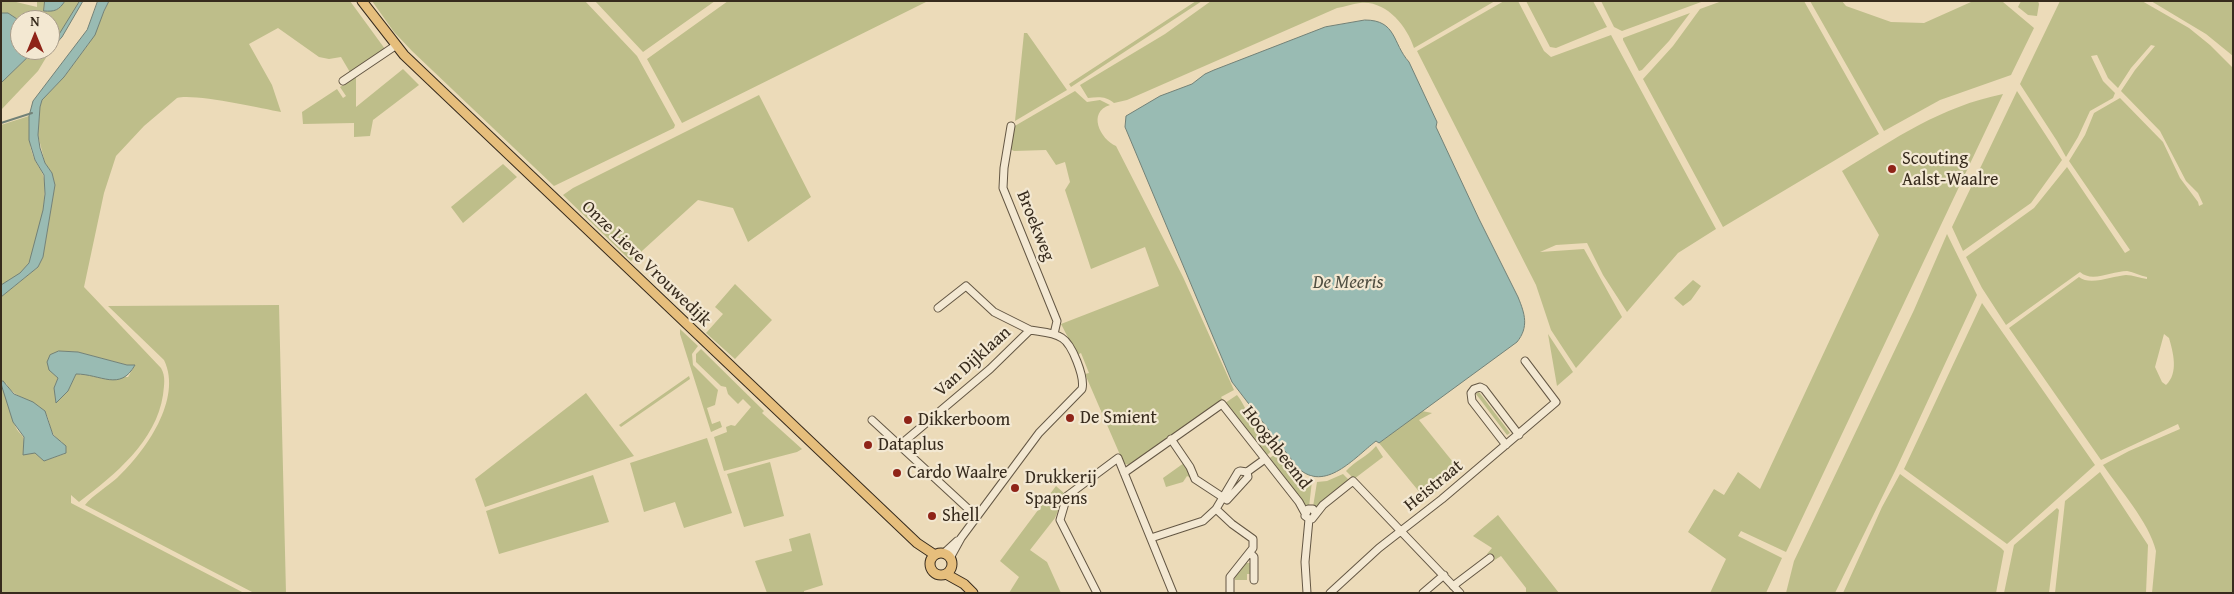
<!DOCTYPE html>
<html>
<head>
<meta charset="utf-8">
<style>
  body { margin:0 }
  #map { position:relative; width:2234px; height:594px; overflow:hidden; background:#ecdbb9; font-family:"Gentium Book Plus",serif }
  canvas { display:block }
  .frame { position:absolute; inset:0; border:2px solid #372b1d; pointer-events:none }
  .north { position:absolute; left:10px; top:10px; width:50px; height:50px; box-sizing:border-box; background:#f3e8d2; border:1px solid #a89c8a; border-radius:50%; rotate:0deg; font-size:14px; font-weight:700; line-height:20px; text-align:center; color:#372b1d }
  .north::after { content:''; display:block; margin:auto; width:18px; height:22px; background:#8f2418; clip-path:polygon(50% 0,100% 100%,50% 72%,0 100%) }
</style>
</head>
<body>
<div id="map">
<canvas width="2234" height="594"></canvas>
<div class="frame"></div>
<div class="north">N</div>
</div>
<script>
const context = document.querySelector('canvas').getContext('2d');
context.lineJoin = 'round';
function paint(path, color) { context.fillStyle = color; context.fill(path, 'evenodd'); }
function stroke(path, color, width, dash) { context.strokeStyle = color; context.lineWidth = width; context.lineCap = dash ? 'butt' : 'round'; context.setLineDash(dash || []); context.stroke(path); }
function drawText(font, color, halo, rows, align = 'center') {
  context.font = font + ' "Gentium Book Plus",serif'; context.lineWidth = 4.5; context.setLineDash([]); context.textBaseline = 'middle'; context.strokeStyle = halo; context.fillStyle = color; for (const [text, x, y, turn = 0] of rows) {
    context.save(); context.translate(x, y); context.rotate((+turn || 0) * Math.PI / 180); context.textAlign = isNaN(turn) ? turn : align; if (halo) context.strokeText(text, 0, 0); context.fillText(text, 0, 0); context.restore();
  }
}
const green = new Path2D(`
  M1 1H12L37 7V1H45L44 11C55 12 59 10 65 1H80L38 71 1 110V83L35 50H50V20L20 21 8 13H1Z
  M109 1H350L385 49 351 74 341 57 329 59 319 57 278 28 249 44 272 85 281 112C260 108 193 93 177 98L144 126 116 156 104 193 84 287 161 368C166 377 164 385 163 395 156 441 115 475 79 502L71 495V503L244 593H1V297L38 267 43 257 55 185 52 173 45 163 38 135 40 107 42 100 64 77 90 42ZM59 351 78 352 127 365H135L128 377 76 374 68 391 56 403 55 386 58 378 52 372ZM6 383C14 399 31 398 43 410 53 420 46 433 62 442L64 454 44 461 35 453 23 452C27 431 19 438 14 423 9 410 5 396 6 383Z
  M372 1H585L637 56 675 125 674 128 554 186 412 51 394 32Z
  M595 1H715L643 52Z
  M728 1H928L682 123 647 59Z
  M1196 1H1202L1071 87 1069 84Z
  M1211 1H1495L1414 48C1407 26 1386 0 1360 3 1352 4 1344 7 1337 8L1127 100 1114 103C1106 96 1098 97 1088 98L1080 85 1165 34Z
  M1504 1H1518L1544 51 1551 57 1611 35 1716 229 1678 253 1627 312 1603 275 1587 243 1556 245 1540 252 1584 249 1622 317 1576 368 1551 330 1536 285 1417 51Z
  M1526 1H1593L1607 27 1556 48 1550 47Z
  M1601 1H1704L1622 31 1614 27Z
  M1722 1H1804L1879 134 1723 227 1643 79 1673 46 1700 9Z
  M1810 1H1842L1846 6 1891 22 1924 23 1971 2H2003L2034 28 2011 75 1940 100 1884 131Z
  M2021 1H2038L2039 4 2037 16 2028 15 2018 7Z
  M2060 1H2142L2189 28 2210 45 2233 68V593H2152L2156 551C2149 522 2120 490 2103 465L2129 451 2180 429 2178 424 2101 460 2009 328 2079 277C2090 286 2113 276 2126 275 2133 275 2140 278 2147 279V277C2140 276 2134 272 2127 271 2112 271 2092 283 2080 272L2006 325 1982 288 1966 257 2034 208 2067 167 2125 253 2130 250 2069 161 2085 135 2094 113 2120 98 2163 142 2180 178 2198 202 2199 206 2203 204 2198 193 2186 181 2160 131 2121 91 2135 70 2155 46 2151 45 2131 68 2118 88 2108 78 2097 55 2091 56 2103 81 2115 93 2113 98 2090 111 2078 137 2066 157 2057 141 2020 84ZM2164 334 2169 338C2173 352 2179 373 2166 385L2162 382 2155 367Z
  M2151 1H2233V56L2206 34Z
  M1690 13 1669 41 1642 70 1639 71 1623 40V38Z
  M1024 33H1027L1067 90 1015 121Z
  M403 69 419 85 373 120 370 136 354 137V123L303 124 302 112 337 89 343 98 346 96 340 87 356 77V107Z
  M1075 91 1087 102 1100 100 1110 105C1087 112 1100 139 1116 146L1183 277 1234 390 1221 397 1223 400 1131 465 1124 464 1085 374 1089 373 1081 353 1077 355 1061 324 1159 286 1145 247 1091 269 1065 190 1070 182 1065 162 1056 165 1046 150 1014 151 1010 149 1013 127Z
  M2017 91 2062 160 2031 203 1963 251 1952 227Z
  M2003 94 1787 550 1786 552 1741 531 1738 536 1782 558 1766 593H1710L1726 559 1688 532 1714 489 1724 495 1738 472 1760 489 1879 235 1842 171C1896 138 1940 107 2003 94Z
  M759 95 811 197 748 242 733 208 698 200 631 261 563 195 573 188Z
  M29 116C29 130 28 145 34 158 36 164 41 169 43 175 49 190 38 251 28 264 22 274 11 279 1 285V125Z
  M503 164 517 177 463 223 451 207Z
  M1947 234 1977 295 1897 467 1835 593H1786L1794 561 1914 310Z
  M1693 280 1701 286 1691 300 1683 306 1674 298Z
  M735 284 772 320 735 359 706 333 723 314 715 307Z
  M1982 303 2095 465 2007 544 1904 469Z
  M279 305 286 593H254L85 505C93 495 107 487 117 478 145 452 183 399 164 360L108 306Z
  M680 329 698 346 692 354 693 365 718 390 715 405 707 408 712 424 720 421 722 427 711 432 680 334Z
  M1548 334 1573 372 1557 386Z
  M701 349 764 411 762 413 802 449 797 452 724 471 714 437 727 432 726 427 731 425 735 426 751 407 743 399 738 404 728 394 726 387 721 386 696 362V354Z
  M689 376 690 379 621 427 619 425Z
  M1479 392 1510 433 1507 435 1476 394Z
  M586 393 634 456 485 507 475 479Z
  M1237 395C1242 401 1244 407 1248 413 1261 427 1266 431 1274 449L1266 456 1225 403Z
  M1422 411 1432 413 1419 420 1461 472 1426 500 1379 443Z
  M707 438 732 513 684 528 675 502 644 512 630 463Z
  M1376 446 1383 457 1354 479 1346 471C1355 461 1368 456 1376 446Z
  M1277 453C1292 460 1294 477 1312 481L1309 507 1306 508 1268 459Z
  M770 462 784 516 744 527 727 474Z
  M1184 463 1191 478 1187 476 1183 482 1166 487 1163 478Z
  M2100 472 2148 545 2146 593H2055L2065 501Z
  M1343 474 1350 481 1316 510 1313 507 1317 482 1327 481Z
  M1900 474 2001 548 2004 551 1996 593H1843L1882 507Z
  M593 475 609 522 499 554 486 511Z
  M1056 486 1065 494 1055 518 1030 550 1047 562 1061 593H1009L1019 577 1000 561Z
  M2057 508 2059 510 2049 593H2004L2014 545Z
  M1498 515 1559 593H1526V588L1501 556 1493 561 1487 554 1492 548 1473 536Z
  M810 533 823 585 804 591V593H767L755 561 792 551 789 539Z
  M1244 563H1252L1251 574H1247V580H1235V574L1241 570Z`);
const water = new Path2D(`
  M45 1H65C59 10 55 12 44 11Z
  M80 1H83L62 37 53 47 55 41Z
  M98 1H109L104 11 95 35 64 77 42 100 40 107 38 135 40 148 45 163 52 173 55 185 43 257 38 267 1 297V285L20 273 29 263 43 210 45 194 44 175 35 160 29 140V116L33 101 87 30Z
  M1 13H8L20 21V50H35L1 83Z
  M1365 20C1397 20 1392 43 1409 62L1437 122 1436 127 1479 219 1518 297C1525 314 1529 327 1517 342L1379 443 1376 441C1354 458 1325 493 1298 468L1232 382 1125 127 1126 116 1160 96 1192 84 1205 74 1214 70 1325 27Z
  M59 351 78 352 127 365H135C120 392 101 374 76 374L68 391 56 403 54 388 58 378 49 370 47 362 50 355Z
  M3 381 14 394 33 402 45 411 53 435 66 446V453L44 461 35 453 23 455 24 437 13 422 2 387 1 383Z`);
const stream = new Path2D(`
  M1 123 32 113`);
const minor = new Path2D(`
  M343 81 395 46
  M1011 126 1004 168 1003 188 1057 321 1054 334
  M938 308 966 286 994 312 1030 330
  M872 420 977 517
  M1171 439 1190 467 1195 479 1227 500 1248 477 1247 472 1265 459
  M900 445 990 369 1030 330C1041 332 1053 332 1062 338 1072 344 1085 377 1082 389L1039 433 961 538 950 558
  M1506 445 1472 401 1471 393 1474 389 1480 387 1484 389 1519 435
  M1124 473 1222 404 1299 502 1305 513
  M1216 509 1232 524 1253 539V548L1230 577V593
  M1315 513 1313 509H1308L1305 516 1309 519H1312L1323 505 1353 481 1460 593
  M1151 538 1203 521 1216 509 1238 472 1240 471 1247 472
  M944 553 957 541
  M1250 553 1254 557V580
  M1453 586 1490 558
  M1097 593 1060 520 1067 496 1118 458 1173 593
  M1307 593 1305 562 1309 519
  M1330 593 1379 548 1442 499 1556 402 1525 361
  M1423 593 1444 575`);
const major = new Path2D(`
  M362 1 404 55 917 543 935 555
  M930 564a11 11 0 1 1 22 0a11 11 0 1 1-22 0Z
  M946 574 964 584 973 593`);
const markers = [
  [1892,169,5,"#8f2418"],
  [1070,418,5,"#8f2418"],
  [908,420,5,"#8f2418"],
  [868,445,5,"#8f2418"],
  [897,473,5,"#8f2418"],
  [1015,488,5,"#8f2418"],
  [932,516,5,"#8f2418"]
];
const poiNames = [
  ["Scouting",1902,159],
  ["Aalst-Waalre",1902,180],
  ["De Smient",1080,418],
  ["Dikkerboom",918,420],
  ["Dataplus",878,445],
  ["Cardo Waalre",907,473],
  ["Drukkerij",1025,478],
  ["Spapens",1025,499],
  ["Shell",942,516]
];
const streetNames = [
  ["Broekweg",1035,226,68],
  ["Onze Lieve Vrouwedijk",646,264,44],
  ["Van Dijklaan",973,362,-42],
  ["Hooghbeemd",1276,448,52],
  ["Heistraat",1434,486,-39]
];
const waterNames = [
  ["De Meeris",1348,283]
];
paint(green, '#bebe8a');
paint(water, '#99bbb3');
stroke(water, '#728177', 1);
stroke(stream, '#728177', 2);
stroke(minor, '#645744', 9);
stroke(major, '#372b1d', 11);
stroke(minor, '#f3e8d2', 7);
stroke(major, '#e6be7c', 9);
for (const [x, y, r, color] of markers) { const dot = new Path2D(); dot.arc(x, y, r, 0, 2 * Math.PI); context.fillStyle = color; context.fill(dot); stroke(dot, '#f3e8d2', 2); }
drawText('18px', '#372b1d', '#f3e8d2', poiNames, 'left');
drawText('18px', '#372b1d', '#f3e8d2', streetNames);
drawText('italic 19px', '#504f42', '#f3e8d2', waterNames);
</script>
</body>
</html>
